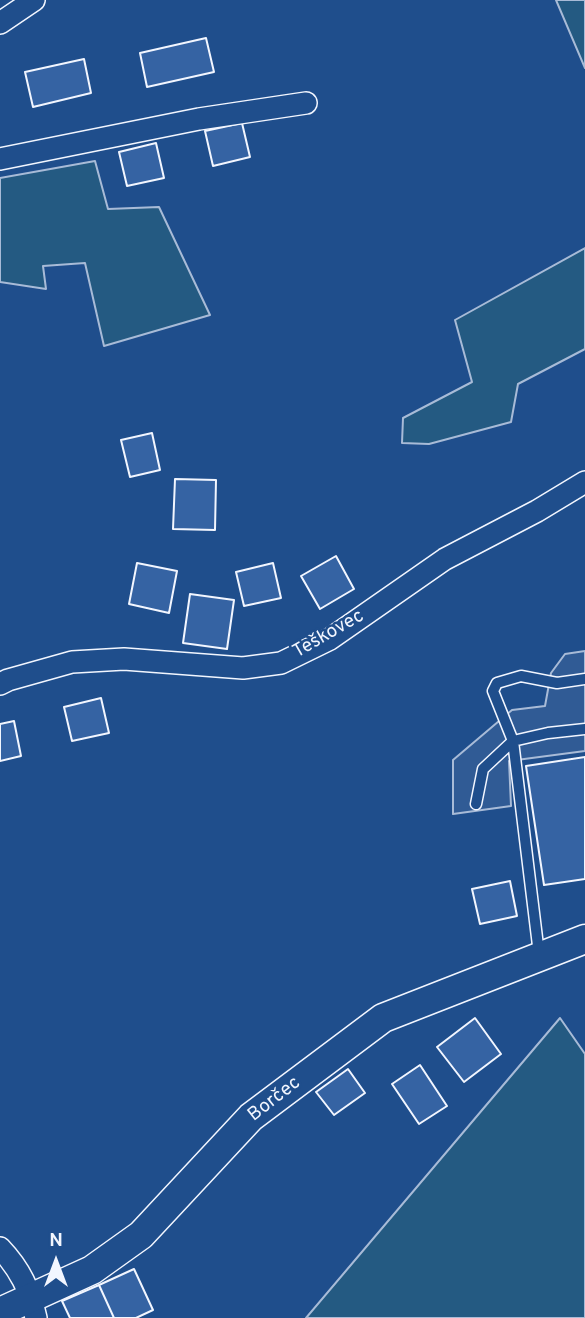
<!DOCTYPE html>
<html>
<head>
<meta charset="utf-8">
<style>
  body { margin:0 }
  #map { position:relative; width:585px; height:1318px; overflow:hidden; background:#1f4e8c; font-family:Overpass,sans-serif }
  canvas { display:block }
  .north { position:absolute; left:21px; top:1227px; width:70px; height:70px; -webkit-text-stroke:5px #1f4e8c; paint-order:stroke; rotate:0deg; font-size:19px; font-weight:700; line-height:28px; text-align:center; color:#f2f6ff }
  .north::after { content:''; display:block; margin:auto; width:24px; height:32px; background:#f2f6ff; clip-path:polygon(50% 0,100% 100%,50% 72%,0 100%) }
</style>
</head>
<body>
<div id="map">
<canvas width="585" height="1318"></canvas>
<div class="north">N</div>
</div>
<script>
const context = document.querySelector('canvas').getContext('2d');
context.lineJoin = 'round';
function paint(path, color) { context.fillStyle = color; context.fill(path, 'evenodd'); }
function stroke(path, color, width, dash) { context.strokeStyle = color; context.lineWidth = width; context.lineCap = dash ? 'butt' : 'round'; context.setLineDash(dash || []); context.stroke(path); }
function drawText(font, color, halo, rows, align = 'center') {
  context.font = font + ' Overpass,sans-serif'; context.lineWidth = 5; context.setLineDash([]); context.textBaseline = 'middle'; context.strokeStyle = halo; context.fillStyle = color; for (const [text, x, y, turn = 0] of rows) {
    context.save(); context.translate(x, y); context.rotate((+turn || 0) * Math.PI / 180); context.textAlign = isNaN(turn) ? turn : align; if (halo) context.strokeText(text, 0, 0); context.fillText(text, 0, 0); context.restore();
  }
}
const green = new Path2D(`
  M556 0H585V68Z
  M95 161 108 209 159 207 210 315 104 346 85 263 43 266 46 289 0 282V178Z
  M585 248V349L518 384 511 422 429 444 402 443 403 418 472 382 455 320Z
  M560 1018 585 1054V1318H306Z`);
const parking = new Path2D(`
  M585 651V751L509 761 511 806 453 814V760L512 710 545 706 551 673 565 654Z`);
const building = new Path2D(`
  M206 38 214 72 147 87 140 53Z
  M84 59 91 93 33 107 25 72Z
  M242 123 250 157 213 166 205 131Z
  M156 143 164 178 127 186 119 152Z
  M152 433 160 470 130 477 121 440Z
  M175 479 216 480 215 530 173 529Z
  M336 556 354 589 320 609 301 576Z
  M137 563 177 571 169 613 129 604Z
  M273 563 281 598 244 606 236 572Z
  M190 594 234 600 227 649 183 643Z
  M101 698 109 733 72 741 64 707Z
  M14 721 21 756 0 761V724Z
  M585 757V879L544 885 526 766Z
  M510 881 517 916 480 924 472 889Z
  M475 1018 501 1054 464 1082 437 1047Z
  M420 1065 447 1106 419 1124 392 1084Z
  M348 1069 365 1093 334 1115 316 1092Z
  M134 1269 153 1310 136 1318H114L99 1285Z
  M99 1285 114 1318H70L62 1301Z`);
const lane = new Path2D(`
  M476 804 483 769 513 741 493 691 497 683 521 676 557 683 585 679
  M539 954 513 741 548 733 585 729`);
const street = new Path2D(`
  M0 23 34 0
  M0 159 199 119 306 103
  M0 684 8 680 72 662 124 659 243 668 281 663 330 639 445 559 537 511 585 482
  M0 1248C20 1269 30 1290 36 1318`);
const secondary = new Path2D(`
  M0 1312 92 1270 141 1235 251 1117 383 1018 585 939`);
const streetNames = [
  ["Teškovec",329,635,-30],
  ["Borčec",275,1100,-38]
];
paint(green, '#245a82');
stroke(green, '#a8bbd7', 2);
paint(parking, '#305b95');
stroke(parking, '#a8bbd7', 2);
paint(building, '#3563a3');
stroke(building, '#f2f6ff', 2);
stroke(lane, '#f2f6ff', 13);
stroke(street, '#f2f6ff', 24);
stroke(secondary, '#f2f6ff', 31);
stroke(lane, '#1f4e8c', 10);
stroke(street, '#1f4e8c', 21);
stroke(secondary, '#1f4e8c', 28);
drawText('19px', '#f2f6ff', '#1f4e8c', streetNames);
</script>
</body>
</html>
